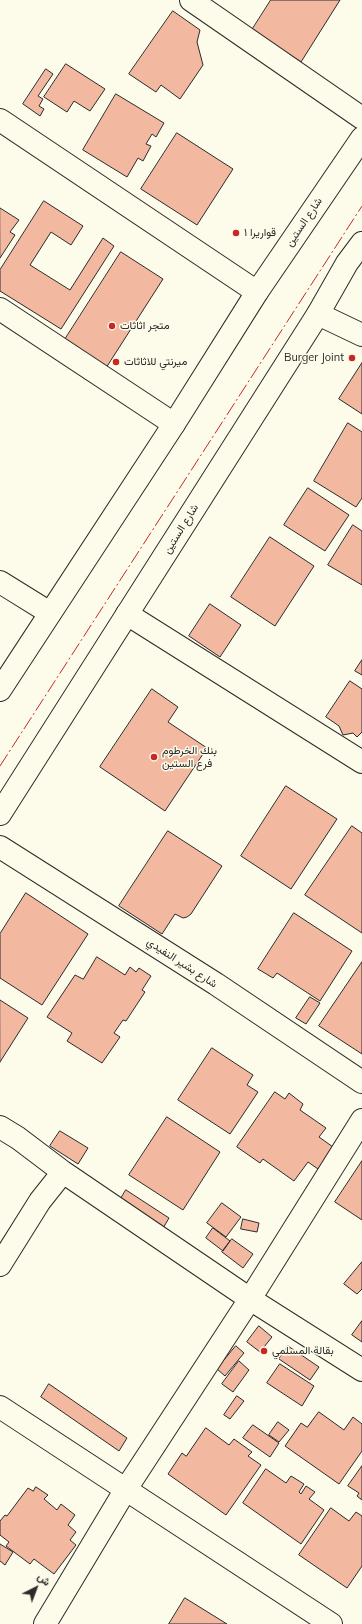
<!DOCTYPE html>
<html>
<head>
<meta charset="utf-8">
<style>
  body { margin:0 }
  #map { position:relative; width:362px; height:1624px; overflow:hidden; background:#fdfbea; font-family:Mulish,Vazirmatn,sans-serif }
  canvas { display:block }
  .north { position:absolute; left:16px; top:1568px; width:40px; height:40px; -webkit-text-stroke:3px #fdfbea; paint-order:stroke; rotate:42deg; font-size:11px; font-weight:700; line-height:16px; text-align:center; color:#2b2b2b }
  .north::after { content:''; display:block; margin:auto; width:14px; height:18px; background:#2b2b2b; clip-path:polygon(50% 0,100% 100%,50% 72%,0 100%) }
</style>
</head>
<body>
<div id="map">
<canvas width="362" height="1624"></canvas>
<div class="north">ش</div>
</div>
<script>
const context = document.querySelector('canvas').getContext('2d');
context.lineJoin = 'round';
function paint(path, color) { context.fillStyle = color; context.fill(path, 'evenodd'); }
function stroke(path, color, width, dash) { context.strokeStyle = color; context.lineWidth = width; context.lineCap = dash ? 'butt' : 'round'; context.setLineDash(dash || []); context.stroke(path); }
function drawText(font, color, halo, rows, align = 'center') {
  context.font = font + ' Mulish,Vazirmatn,sans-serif'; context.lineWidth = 3; context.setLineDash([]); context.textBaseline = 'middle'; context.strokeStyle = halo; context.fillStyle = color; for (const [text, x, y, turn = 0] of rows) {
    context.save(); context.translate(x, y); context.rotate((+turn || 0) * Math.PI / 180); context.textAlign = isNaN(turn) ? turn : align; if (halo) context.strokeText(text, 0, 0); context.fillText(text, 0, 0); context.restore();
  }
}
const building = new Path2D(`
  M271 0H340L301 62 252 30Z
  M173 11 200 30 197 42 203 65 180 99 161 85 156 92 129 74Z
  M66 64 105 89 90 111 74 101 67 112 44 97Z
  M46 69 53 74 38 96 43 99 39 106 44 109 40 116 23 104Z
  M116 94 164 123 156 137 152 134 146 144 151 146 143 161 138 158 127 177 83 150Z
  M177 133 233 169 197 225 141 189Z
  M44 201 83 226 71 245 51 232 30 265 70 290 103 238 114 246 61 329 0 291V270Z
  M0 208 19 220 10 232 15 235 0 258Z
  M121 252 163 279 106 368 64 341Z
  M362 363V414L339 399Z
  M348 423 362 432V498L356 507 314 481Z
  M308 488 349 515 325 551 284 525Z
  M353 525 362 531V585L328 565Z
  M270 537 314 566 275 626 231 597Z
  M210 604 241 625 220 657 189 636Z
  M362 660V675L355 671Z
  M350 681 362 689V732L357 737 353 733 343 735 339 726 326 717Z
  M152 689 178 707 168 722 207 748 165 811 100 767Z
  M286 786 337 819 291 889 241 856Z
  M352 826 362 833V933L305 895Z
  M168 831 222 866 191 914 187 917 183 918 175 914 162 934 119 906Z
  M26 893 88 934 42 1005 0 978V934Z
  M294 913 352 951 320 1001 277 973 273 978 258 969Z
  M97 957 125 975 130 967 136 972 139 968 151 976 142 990 145 992 126 1021 123 1020 114 1033 120 1037 102 1063 67 1041 72 1033 47 1017 75 975 83 979Z
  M362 962V1054L319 1026Z
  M310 997 320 1003 306 1024 296 1018Z
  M0 1000 28 1018 0 1062Z
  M212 1048 253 1075 247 1085 258 1092 230 1134 178 1100Z
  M275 1092 285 1099 289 1093 303 1104 300 1110 326 1128 319 1137 333 1147 318 1169 308 1162 294 1181 263 1159 260 1163 237 1147Z
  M167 1117 220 1152 183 1210 129 1175Z
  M60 1131 88 1148 78 1164 50 1146Z
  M362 1161V1220L335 1202Z
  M126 1190 169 1218 162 1230 119 1202Z
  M222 1203 241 1217 226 1237 207 1223Z
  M243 1219 259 1223 257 1232 241 1229Z
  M213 1228 230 1241 223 1251 206 1238Z
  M232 1239 253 1254 243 1268 222 1252Z
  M362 1262V1289L357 1294 344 1284Z
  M362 1321V1342L352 1335Z
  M259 1326 272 1337 260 1352 247 1342Z
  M236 1346 244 1353 225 1376 217 1369Z
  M288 1346 319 1367 310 1380 279 1359Z
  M239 1361 249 1370 233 1392 222 1384Z
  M280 1364 314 1386 302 1406 267 1383Z
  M49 1384 127 1438 119 1451 41 1397Z
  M237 1396 244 1401 230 1419 224 1415Z
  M319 1412 344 1430 353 1417 362 1424V1451L339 1484 285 1446 301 1423 307 1427Z
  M278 1422 289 1430 279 1442 269 1435Z
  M253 1425 279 1443 270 1457 243 1438Z
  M206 1428 229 1445 234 1439 252 1452 248 1456 261 1465 226 1515 168 1474 182 1453 186 1456Z
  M362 1466V1500L357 1496 359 1493 348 1486Z
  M266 1469 286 1483 291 1476 304 1484 299 1492 301 1494 306 1486 315 1492 309 1499 324 1510 301 1544 243 1503Z
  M36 1487 48 1495 44 1499 57 1510 61 1504 75 1515 68 1525 76 1532 70 1540 76 1545 54 1574 34 1559 30 1564 6 1546 9 1542 0 1535V1521L5 1515 7 1516 28 1488 33 1491Z
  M331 1508 349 1521 356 1512 362 1516V1566L347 1588 299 1555Z
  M0 1544 13 1552 5 1565 0 1561Z
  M185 1598 227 1624H169Z`);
const street = new Path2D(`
  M191 0 362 118
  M0 120 257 292
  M0 309 174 424
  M318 314 362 335
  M0 582 50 613
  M127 614 362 762
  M0 847 216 984 362 1082
  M0 1127 18 1138 63 1172 250 1299 362 1370
  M0 1265 40 1201 63 1172
  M0 1407 331 1624
  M45 1624 126 1489 250 1299 362 1120`);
const secondary = new Path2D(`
  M0 690 174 424 257 292 362 138
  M0 814 318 314 347 263 362 243`);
const power = new Path2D(`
  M0 766 362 206`);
const markers = [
  [236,233,4,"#c62828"],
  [112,326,4,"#c62828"],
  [352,358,4,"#c62828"],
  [116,362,4,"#c62828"],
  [154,757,4,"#c62828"],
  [264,1351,4,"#c62828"]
];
const streetNames = [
  ["شارع الستين",304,222,-56],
  ["شارع الستين",181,529,-58],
  ["شارع بشير النفيدي",182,963,33]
];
const poiNames = [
  ["قواريرا ١",244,233],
  ["متجر اثاثات",120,326],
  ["Burger Joint",344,358,"right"],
  ["ميرنتي للاثاثات",124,362],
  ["بنك الخرطوم",162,751],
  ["فرع الستين",162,764],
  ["بقالة المسلمي",272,1351]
];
paint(building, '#f2b8a0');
stroke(building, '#2b2b2b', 1);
stroke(street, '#2b2b2b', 24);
stroke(secondary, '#2b2b2b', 24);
stroke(street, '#fdfbea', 22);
stroke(secondary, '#fdfbea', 22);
stroke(power, '#c62828', 1, [14, 3, 2, 3]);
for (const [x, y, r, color] of markers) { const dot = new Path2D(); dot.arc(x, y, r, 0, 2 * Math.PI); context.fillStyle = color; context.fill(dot); stroke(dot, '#fdfbea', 1.5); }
drawText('11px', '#2b2b2b', '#fdfbea', streetNames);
drawText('11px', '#2b2b2b', '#fdfbea', poiNames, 'left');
</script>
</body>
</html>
